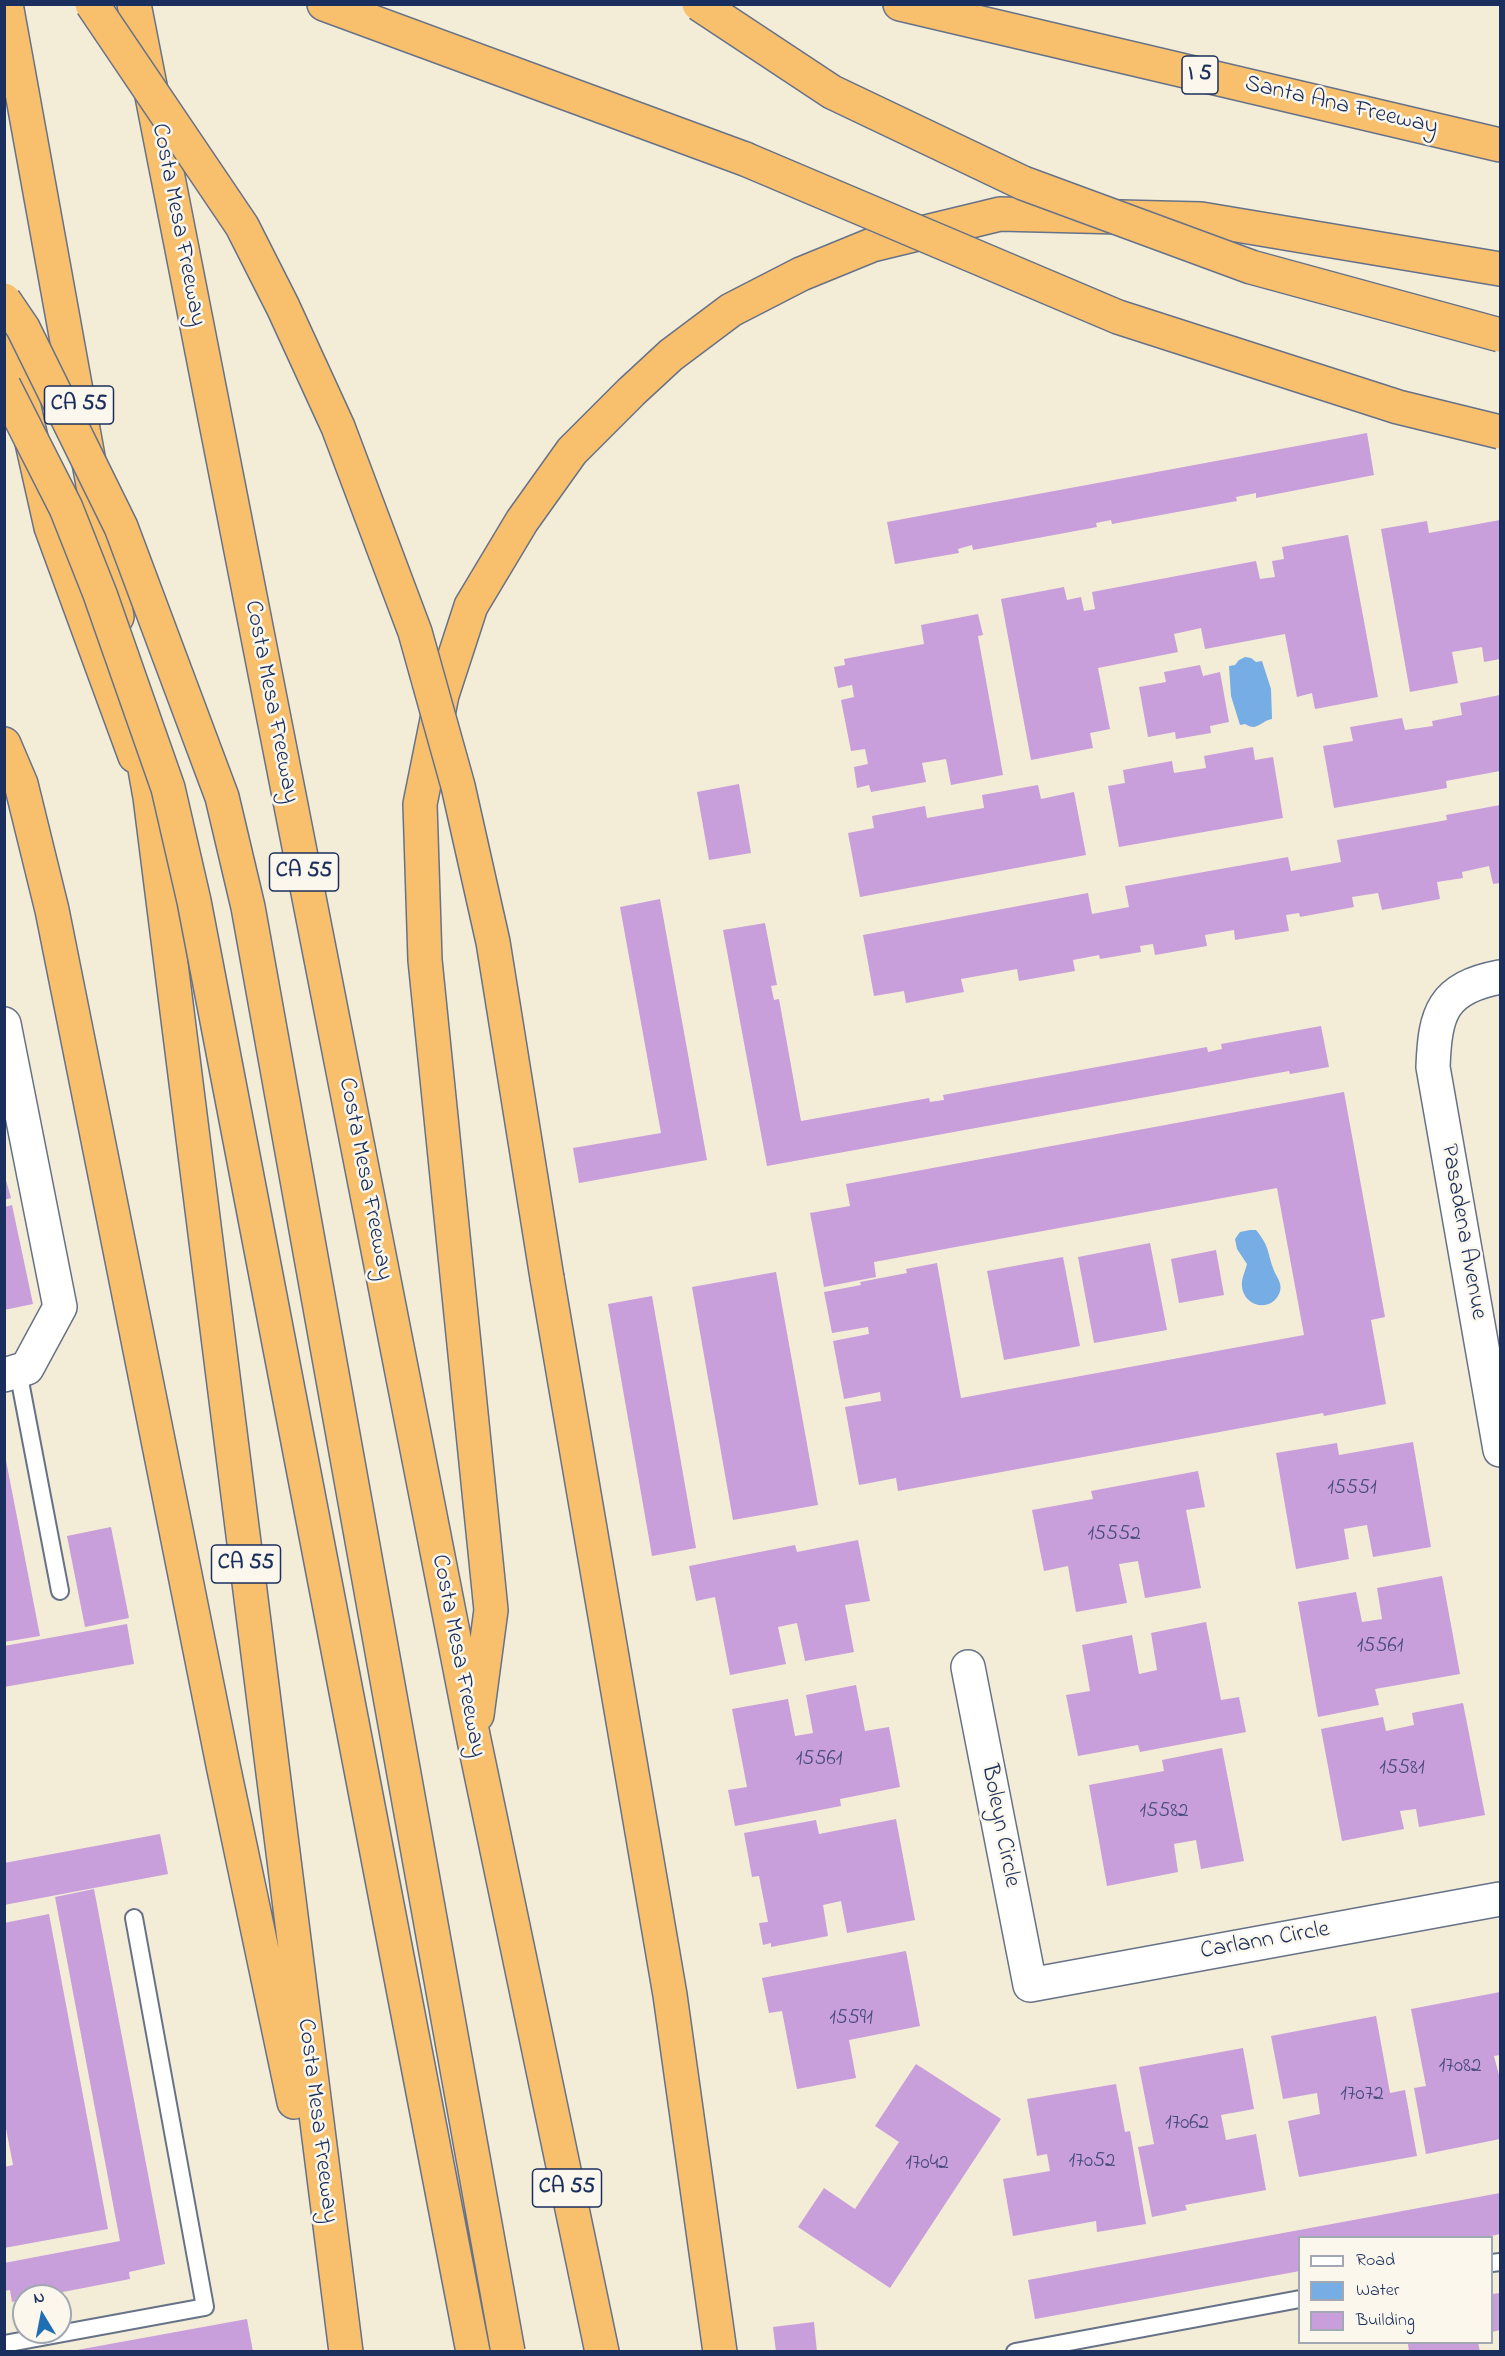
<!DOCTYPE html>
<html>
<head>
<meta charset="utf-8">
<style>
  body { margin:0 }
  #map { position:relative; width:1505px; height:2356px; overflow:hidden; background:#f3edd7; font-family:"Indie Flower",sans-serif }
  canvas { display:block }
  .frame { position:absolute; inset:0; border:6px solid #1b2f5e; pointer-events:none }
  .legend { position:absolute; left:1298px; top:2236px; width:195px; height:108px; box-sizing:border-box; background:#fbf7ec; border:2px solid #a1a7b3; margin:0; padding:8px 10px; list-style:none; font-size:18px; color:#1b2f5e }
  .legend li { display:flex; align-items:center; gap:12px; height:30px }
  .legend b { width:30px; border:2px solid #a1a7b3 }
  .north { position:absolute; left:12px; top:2284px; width:60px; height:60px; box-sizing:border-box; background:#fbf7ec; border:2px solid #a1a7b3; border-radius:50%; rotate:350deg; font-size:16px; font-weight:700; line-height:24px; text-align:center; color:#1b2f5e }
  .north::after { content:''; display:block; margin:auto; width:21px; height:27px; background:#1f6fb2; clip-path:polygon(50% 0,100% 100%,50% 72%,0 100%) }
</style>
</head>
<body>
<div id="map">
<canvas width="1505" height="2356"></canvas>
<div class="frame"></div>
<ul class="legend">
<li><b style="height:8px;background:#fff"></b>Road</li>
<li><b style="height:16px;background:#75ade4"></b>Water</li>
<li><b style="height:16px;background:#c89edb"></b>Building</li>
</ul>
<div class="north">N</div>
</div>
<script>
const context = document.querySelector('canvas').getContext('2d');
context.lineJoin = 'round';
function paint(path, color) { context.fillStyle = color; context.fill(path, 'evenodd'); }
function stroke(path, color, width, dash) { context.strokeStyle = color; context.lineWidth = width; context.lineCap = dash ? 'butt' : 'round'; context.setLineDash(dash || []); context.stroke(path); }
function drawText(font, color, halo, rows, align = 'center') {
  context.font = font + ' "Indie Flower",sans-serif'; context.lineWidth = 5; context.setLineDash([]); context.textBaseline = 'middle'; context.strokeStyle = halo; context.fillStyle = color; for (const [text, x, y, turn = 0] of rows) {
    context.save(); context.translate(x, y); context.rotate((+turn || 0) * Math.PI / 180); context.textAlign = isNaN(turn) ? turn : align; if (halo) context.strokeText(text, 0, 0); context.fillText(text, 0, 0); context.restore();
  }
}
const water = new Path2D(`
  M1245 657 1251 658 1256 662 1262 661 1271 689 1272 719C1260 721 1258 732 1245 724L1240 725 1231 696 1229 666 1235 665 1239 660Z
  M1250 1230H1256C1269 1246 1267 1250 1273 1268 1276 1277 1284 1284 1279 1294 1270 1313 1244 1306 1242 1287 1241 1279 1245 1272 1247 1264L1237 1249 1235 1239 1240 1232Z`);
const building = new Path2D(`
  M1367 433 1374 475 1256 498V493L1236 497 1237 501 1112 524 1111 520 1096 523 1097 527 973 550 972 545 958 549 959 553 895 564 887 522Z
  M1500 520V659L1484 662 1482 647 1452 652 1458 683 1410 692 1381 529 1427 521 1429 533Z
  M1348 535 1378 697 1315 709 1312 693 1297 697 1285 634 1205 649 1201 628 1174 634 1178 652 1098 668 1110 729 1090 733 1093 748 1031 760 1001 599 1064 587 1067 600 1081 597 1084 611 1095 609 1092 592 1256 561 1260 579 1275 577 1272 561 1284 559 1282 547Z
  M978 614 983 635 978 636 1003 775 951 785 946 759 922 763 926 782 871 792 869 785 857 788 854 767 868 764 865 749 851 751 841 700 854 697 852 685 838 688 834 667 845 665 844 659 924 644 921 625Z
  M1200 665 1203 676 1220 672 1229 722 1210 726 1211 733 1176 739 1175 732 1148 737 1139 687 1166 682 1164 672Z
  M1500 695V771L1446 781 1447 788 1334 808 1323 746 1353 741 1350 727 1402 718 1405 730 1433 726 1432 721 1462 715 1460 703Z
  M1253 747 1255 760 1273 757 1283 818 1119 847 1108 786 1125 783 1123 770 1172 761 1174 773 1206 768 1204 756Z
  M739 784 751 853 709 860 697 792Z
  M1038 785 1041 799 1074 792 1086 855 860 897 848 833 874 828 872 816 925 806 927 818 984 808 982 795Z
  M1500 805V883L1493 884 1489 866 1462 872 1463 878 1437 882 1440 899 1382 910 1378 893 1352 897 1354 907 1300 917 1299 913 1286 915 1289 931 1235 940 1234 930 1205 935 1207 946 1155 955 1153 944 1140 946 1141 952 1100 959 1099 955 1073 960 1075 971 1019 981 1017 969 961 979 964 992 906 1003 904 991 874 996 863 935 1088 893 1092 914 1129 907 1125 886 1288 857 1291 871 1341 862 1337 840 1447 820 1446 815Z
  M660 899 707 1160 579 1183 573 1148 661 1133 620 907Z
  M765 923 777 985 771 986 774 1000 779 999 801 1121 929 1098 930 1102 944 1100 943 1095 1207 1047 1208 1052 1222 1049 1221 1044 1321 1026 1329 1067 1290 1074 1289 1071 767 1166 723 930Z
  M1344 1092 1385 1317 1371 1320 1386 1404 1324 1416 1323 1413 898 1491 896 1478 859 1485 845 1407 881 1401 880 1392 844 1399 833 1341 869 1334 868 1327 832 1333 824 1292 861 1285 860 1282 907 1273 906 1269 937 1263 961 1398 1304 1335 1277 1188 874 1262 876 1277 824 1287 810 1213 850 1206 846 1184Z
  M4 1173 11 1198 4 1200Z
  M12 1205 33 1304 4 1310V1207Z
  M1150 1243 1167 1330 1094 1343 1078 1257Z
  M1216 1250 1224 1295 1179 1303 1171 1259Z
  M1063 1257 1080 1346 1004 1360 987 1271Z
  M776 1272 818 1505 733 1520 692 1287Z
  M652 1296 696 1548 652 1556 608 1304Z
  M1413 1442 1431 1547 1373 1557 1367 1525 1344 1529 1349 1559 1296 1569 1276 1453 1337 1443 1339 1455Z
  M4 1450 40 1636 4 1642Z
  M1198 1471 1205 1507 1186 1510 1201 1588 1145 1598 1138 1561 1119 1564 1127 1603 1076 1612 1068 1566 1044 1571 1032 1510 1093 1499 1091 1491Z
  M111 1527 129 1618 85 1627 67 1536Z
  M858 1540 870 1601 845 1605 854 1652 805 1661 797 1623 778 1627 786 1664 730 1675 715 1597 696 1601 689 1566 795 1545 797 1552Z
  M1442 1576 1460 1674 1375 1689 1379 1705 1318 1717 1298 1602 1356 1592 1362 1622 1382 1619 1377 1588Z
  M1206 1622 1221 1700 1239 1697 1246 1732 1140 1752 1138 1745 1078 1756 1066 1695 1090 1691 1082 1645 1132 1635 1139 1674 1157 1670 1151 1633Z
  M127 1624 134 1664 4 1687V1646Z
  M856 1685 865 1731 889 1727 900 1787 840 1799 841 1806 735 1826 728 1790 747 1787 732 1709 788 1699 795 1736 813 1733 806 1695Z
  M1463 1703 1485 1815 1419 1827 1416 1809 1400 1811 1404 1829 1342 1841 1321 1729 1383 1717 1386 1731 1414 1725 1412 1713Z
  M1222 1748 1244 1861 1201 1869 1196 1840 1174 1844 1178 1872 1107 1886 1089 1785 1164 1771 1162 1760Z
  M896 1819 915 1920 847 1933 841 1901 823 1905 828 1936 771 1947V1943L763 1945 759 1923 768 1922 759 1876 752 1877 744 1833 816 1820 819 1834Z
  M160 1834 168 1874 4 1905V1863Z
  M94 1889 165 2264 129 2272 130 2279 42 2296H24V2299L12 2302 10 2290 4 2291V2263L120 2241 55 1897Z
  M49 1914 108 2229 4 2248V2167L13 2165 4 2118V1923Z
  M906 1951 920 2026 849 2040 856 2078 797 2089 782 2011 769 2013 762 1978Z
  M1500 1992V2055L1494 2056 1500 2079V2139L1426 2154 1414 2088 1426 2086 1411 2009Z
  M1376 2016 1390 2093 1405 2090 1417 2156 1299 2177 1288 2121 1320 2114 1317 2093 1283 2099 1271 2036Z
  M1243 2048 1254 2109 1221 2115 1226 2140 1256 2134 1266 2190 1185 2205 1187 2210 1152 2217 1138 2147 1154 2144 1139 2067Z
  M916 2064 1001 2119 890 2288 798 2227 824 2188 855 2209 899 2142 875 2126Z
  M1116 2084 1125 2132 1130 2131 1146 2224 1097 2232 1096 2221 1013 2236 1003 2179 1050 2171 1047 2154 1037 2156 1027 2099Z
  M1500 2193V2234L1482 2238H1300V2271L1035 2319 1028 2280Z
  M1500 2293V2330L1492 2332V2294Z
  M247 2319 253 2352H77V2350Z
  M814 2322 817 2352H776L773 2327Z
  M1478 2342 1480 2352H1409L1408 2344Z`);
const lane = new Path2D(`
  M18 1371 60 1591
  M1492 2263 1500 2262
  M4 2344 205 2307 134 1918
  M1015 2352 1300 2299`);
const street = new Path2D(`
  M1500 977C1442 988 1435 1013 1433 1067L1500 1450
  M4 1024 60 1307 27 1368 4 1375
  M968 1667 1030 1985 1500 1899`);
const highway = new Path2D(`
  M6 4 117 617
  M134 4 474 1740 602 2352
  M324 4 745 159
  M900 4 1500 145
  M4 318 51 527 135 756
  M138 730 150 797 346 2352
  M4 744 21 784 52 910 223 1765 294 2102
  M547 1278 670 1995 720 2352
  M477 1715 491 1610 425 960 420 804 442 695 471 606 522 521 572 451 631 392 671 355 731 310 801 274 872 245 1000 214 1201 219 1500 269`);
const highwayBridge = new Path2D(`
  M92 4 242 226 283 307 338 427 415 632 458 786 493 942 547 1278
  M699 4 832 92 1023 183 1251 267 1500 335
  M745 159 1118 317 1398 407 1500 432
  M4 300 23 328 121 527 222 797 248 907 508 2352
  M4 386 66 508 100 594 168 788 194 901 473 2352`);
const numberNames = [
  ["15551",1352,1490],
  ["15552",1114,1536],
  ["15561",1380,1648],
  ["15561",819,1761],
  ["15581",1402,1770],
  ["15582",1164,1813],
  ["15591",851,2020],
  ["17082",1460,2068],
  ["17072",1362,2096],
  ["17062",1187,2125],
  ["17052",1092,2163],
  ["17042",927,2165]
];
const shields = [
  [1200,75,36],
  [79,405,69],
  [304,872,69],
  [246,1564,69],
  [567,2188,69]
];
const shieldNames = [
  ["I 5",1200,75],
  ["CA 55",79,405],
  ["CA 55",304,872],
  ["CA 55",246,1564],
  ["CA 55",567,2188]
];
const streetNames = [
  ["Santa Ana Freeway",1341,107,13],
  ["Costa Mesa Freeway",177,225,79],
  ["Costa Mesa Freeway",270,702,79],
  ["Costa Mesa Freeway",364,1179,79],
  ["Pasadena Avenue",1462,1232,80],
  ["Costa Mesa Freeway",457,1656,79],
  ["Boleyn Circle",999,1826,79],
  ["Carlann Circle",1265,1942,-10],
  ["Costa Mesa Freeway",316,2121,83]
];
paint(water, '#75ade4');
paint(building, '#c89edb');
stroke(lane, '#677288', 20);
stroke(street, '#677288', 36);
stroke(highway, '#677288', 36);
stroke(lane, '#fff', 16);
stroke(street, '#fff', 33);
stroke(highway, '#f8bf6c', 33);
stroke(highwayBridge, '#677288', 36, []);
stroke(highwayBridge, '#f8bf6c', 33);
drawText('21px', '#464b7d', null, numberNames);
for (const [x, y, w] of shields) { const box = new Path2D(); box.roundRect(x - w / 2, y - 19, w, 38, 4.5); context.fillStyle = '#fbf7ec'; context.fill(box); stroke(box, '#1b2f5e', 1.5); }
drawText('bold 22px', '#1b2f5e', null, shieldNames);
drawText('24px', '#1b2f5e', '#fbf7ec', streetNames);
</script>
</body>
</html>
